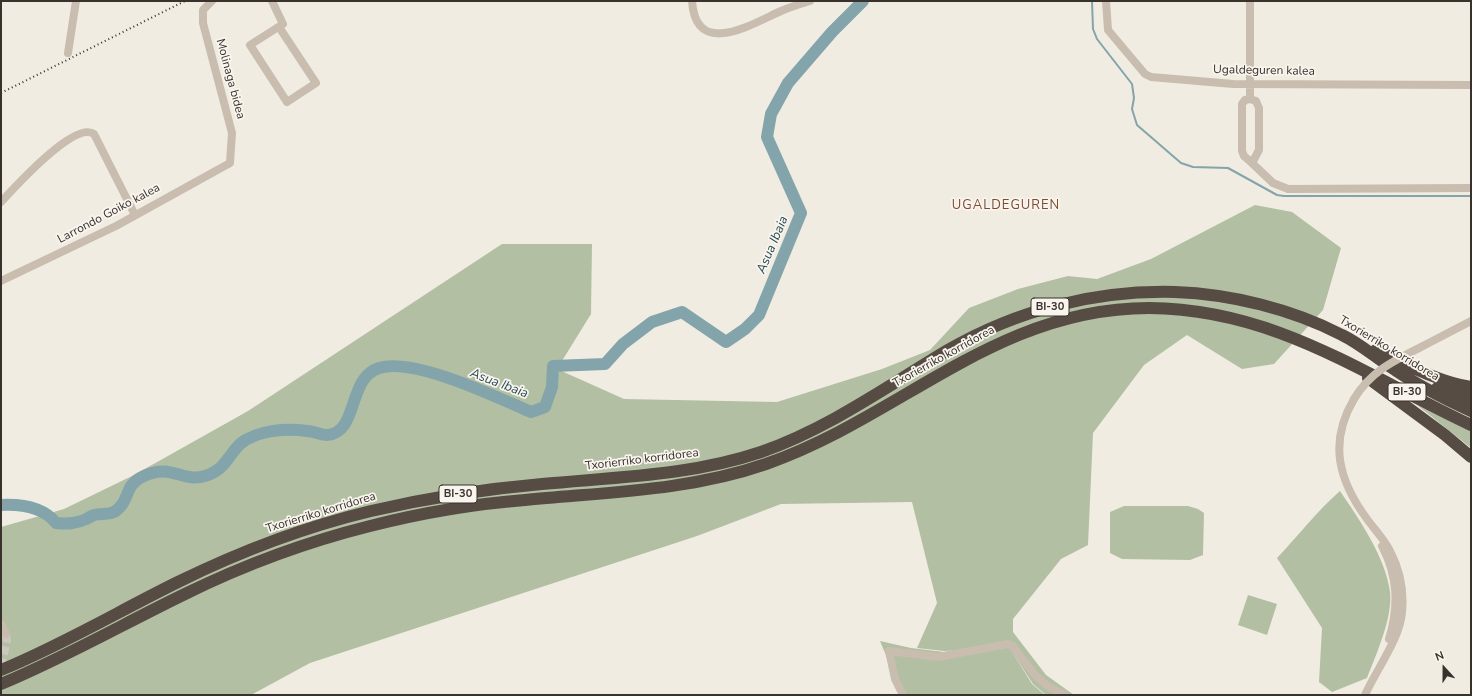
<!DOCTYPE html>
<html>
<head>
<meta charset="utf-8">
<style>
  body { margin:0 }
  #map { position:relative; width:1472px; height:696px; overflow:hidden; background:#f1ece1; font-family:"Nunito Sans",sans-serif }
  canvas { display:block }
  .frame { position:absolute; inset:0; border:2px solid #38312c; pointer-events:none }
  .north { position:absolute; left:1424px; top:648px; width:40px; height:40px; -webkit-text-stroke:3px #f9f5ee; paint-order:stroke; rotate:339deg; font-size:11px; font-weight:700; line-height:16px; text-align:center; color:#38312c }
  .north::after { content:''; display:block; margin:auto; width:14px; height:18px; background:#38312c; clip-path:polygon(50% 0,100% 100%,50% 72%,0 100%) }
</style>
</head>
<body>
<div id="map">
<canvas width="1472" height="696"></canvas>
<div class="frame"></div>
<div class="north">N</div>
</div>
<script>
const context = document.querySelector('canvas').getContext('2d');
context.lineJoin = 'round';
function paint(path, color) { context.fillStyle = color; context.fill(path, 'evenodd'); }
function stroke(path, color, width, dash) { context.strokeStyle = color; context.lineWidth = width; context.lineCap = dash ? 'butt' : 'round'; context.setLineDash(dash || []); context.stroke(path); }
function drawText(font, color, halo, rows, align = 'center') {
  context.font = font + ' "Nunito Sans",sans-serif'; context.lineWidth = 3.5; context.setLineDash([]); context.textBaseline = 'middle'; context.strokeStyle = halo; context.fillStyle = color; for (const [text, x, y, turn = 0] of rows) {
    context.save(); context.translate(x, y); context.rotate((+turn || 0) * Math.PI / 180); context.textAlign = isNaN(turn) ? turn : align; if (halo) context.strokeText(text, 0, 0); context.fillText(text, 0, 0); context.restore();
  }
}
const green = new Path2D(`
  M1255 205 1292 212 1341 248 1323 310 1274 364 1242 369 1187 335 1144 365 1093 433 1088 545 1061 559 1013 619V632L1046 675 1074 695H1046L1033 684 1009 647 944 651 917 648 937 603 912 502 781 504 697 536 310 663 251 695H1V527L64 509 134 475 248 411 502 244H592L591 314 557 369 624 399 777 402 882 369 930 350 969 308 1018 289 1068 276 1097 279 1151 259Z
  M1417 405 1471 431V448Z
  M1340 491C1359 519 1386 558 1390 592 1393 617 1376 655 1367 678L1332 692 1319 682 1322 628 1277 558C1298 536 1317 511 1340 491Z
  M1124 506H1188L1198 509 1204 513 1203 555 1190 560 1122 559 1110 553V512Z
  M1248 595 1277 604 1267 635 1238 625Z
  M880 641 911 648 944 652 1009 647 1032 684 1045 695H907L893 672Z`);
const stream = new Path2D(`
  M1092 1 1093 29 1097 39 1132 84 1134 98 1132 109 1137 125 1181 163 1193 167 1228 168 1277 195 1284 196H1471`);
const river = new Path2D(`
  M1 505C21 504 43 507 56 523 67 524 76 524 86 519 89 518 91 516 94 515 103 513 112 516 119 508 130 498 124 485 144 476 172 463 182 483 205 476 225 470 227 457 240 444 257 430 286 428 307 431 313 431 321 435 327 435 359 433 347 378 379 368 414 357 496 397 531 412L545 407 552 387 553 366 605 364 623 344 652 322 682 312 726 342 745 329 759 315 801 213 767 137 771 114 788 83 832 32 863 1`);
const minorTunnel = new Path2D(`
  M1 666 7 641 6 634`);
const minor = new Path2D(`
  M272 1 283 24 250 45 287 102 316 83 279 27
  M692 1C696 59 752 24 781 11 790 7 800 4 810 1
  M1106 1 1108 30 1145 74 1151 77 1233 84 1471 85
  M68 53 76 1
  M1250 99 1256 101 1259 108V150L1252 163 1244 156 1242 151V104L1245 100Z
  M1250 99V1
  M1252 163 1273 183 1288 189 1471 188
  M1 202C14 188 75 120 94 134L135 215
  M1 281 116 226 230 163 232 133 203 23V10L212 1
  M1421 347 1471 321
  M1354 399C1328 443 1339 481 1367 519 1375 530 1384 539 1390 551 1400 570 1404 591 1402 612 1400 639 1376 670 1365 695
  M1382 546C1398 577 1399 606 1389 639
  M1 624 6 634
  M903 695 895 679 889 651 938 657 1008 644 1013 646C1027 666 1041 687 1066 695`);
const highway = new Path2D(`
  M1376 350C1406 364 1438 382 1471 387
  M1368 378 1445 435 1471 457
  M1437 388 1471 399
  M1 670C62 645 119 611 178 582 239 552 304 527 371 511 427 498 484 489 542 484 616 477 690 476 761 452 829 428 886 387 948 350 1017 310 1095 290 1175 292 1231 294 1292 309 1342 335 1361 344 1377 359 1395 370 1419 386 1445 399 1471 411
  M1 684C64 658 123 624 185 594 244 565 306 542 370 526 421 513 473 504 525 500 606 492 688 491 766 464 901 417 996 308 1149 308 1275 309 1362 374 1471 425`);
const rail = new Path2D(`
  M1 93 185 1`);
const minorBridge = new Path2D(`
  M1354 399C1370 372 1393 361 1421 347`);
const shields = [
  [1050,307,38],
  [1407,392,38],
  [458,494,38]
];
const shieldNames = [
  ["BI-30",1050,307],
  ["BI-30",1407,392],
  ["BI-30",458,494]
];
const streetNames = [
  ["Ugaldeguren kalea",1264,71,1],
  ["Molinaga bidea",230,79,75],
  ["Larrondo Goiko kalea",109,214,-28],
  ["Txorierriko korridorea",1389,349,31],
  ["Txorierriko korridorea",944,357,-29],
  ["Txorierriko korridorea",642,460,-7],
  ["Txorierriko korridorea",321,513,-17]
];
const neighbourhoodNames = [
  ["UGALDEGUREN",1006,206]
];
const waterNames = [
  ["Asua Ibaia",773,245,-67],
  ["Asua Ibaia",499,384,21]
];
paint(green, '#b2bfa3');
stroke(stream, '#84a4ab', 2);
stroke(river, '#84a4ab', 12);
stroke(minorTunnel, '#ccc7bd', 8, [8, 4]);
stroke(minor, '#c8bdae', 8);
stroke(highway, '#574c44', 12);
stroke(rail, '#38312c', 2, [1, 3]);
stroke(minorBridge, '#c8bdae', 8);
for (const [x, y, w] of shields) { const box = new Path2D(); box.roundRect(x - w / 2, y - 9, w, 18, 3); context.fillStyle = '#f9f5ee'; context.fill(box); stroke(box, '#38312c', 1); }
drawText('bold 11px', '#38312c', null, shieldNames);
drawText('12px', '#38312c', '#f9f5ee', streetNames);
context.letterSpacing = '1px';
drawText('13px', '#7d4b2e', '#f9f5ee', neighbourhoodNames);
context.letterSpacing = '0px';
drawText('italic 13px', '#264b55', '#f9f5ee', waterNames);
</script>
</body>
</html>
